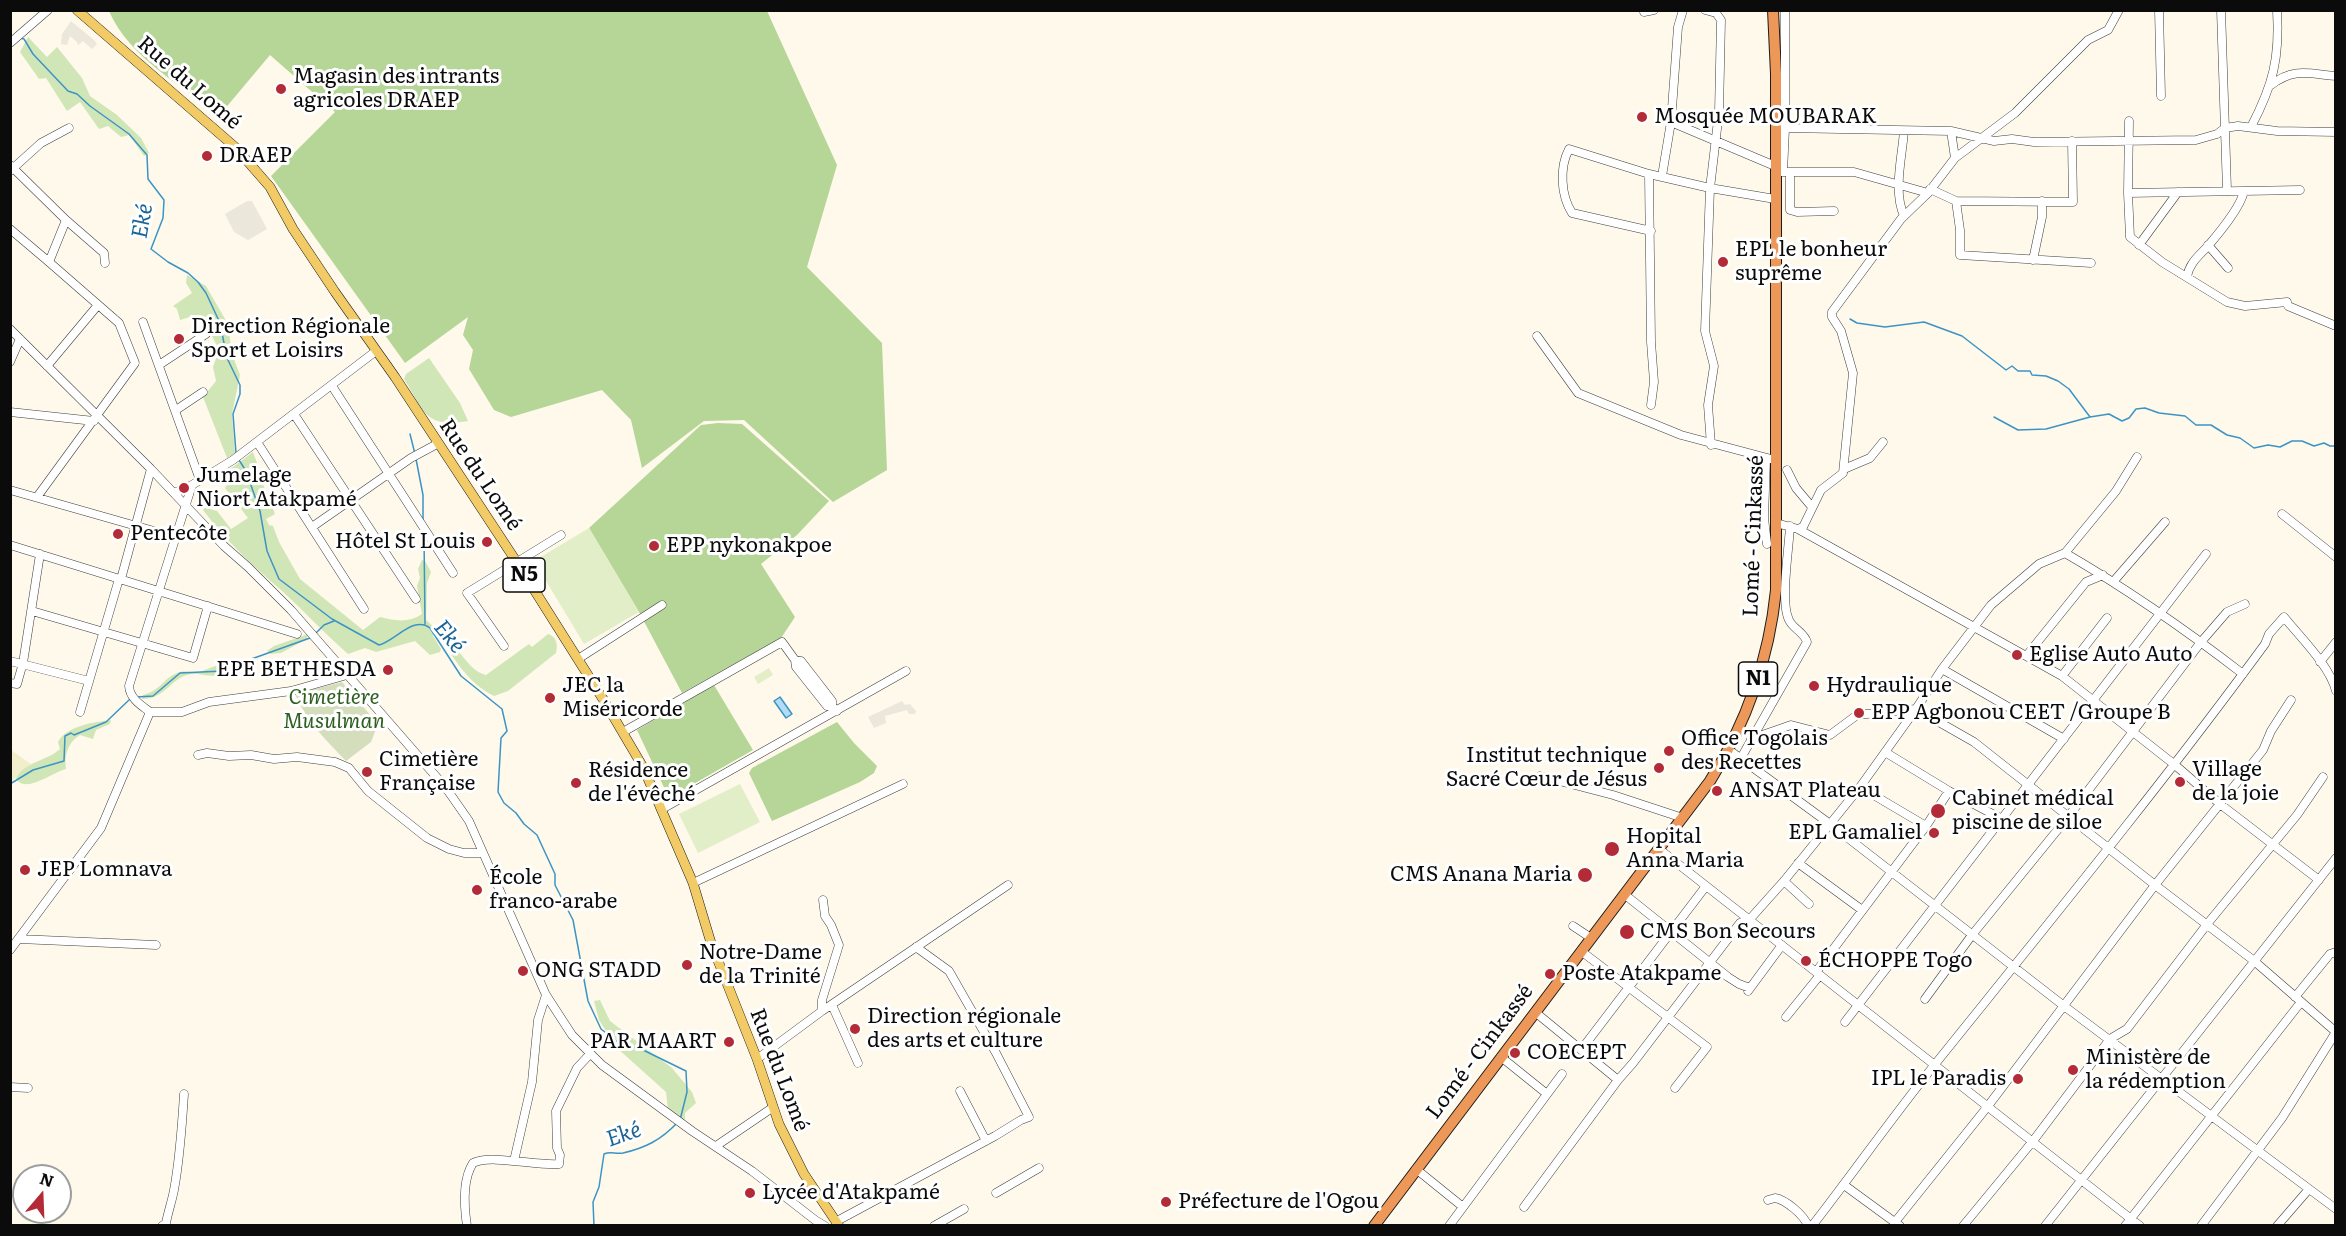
<!DOCTYPE html>
<html>
<head>
<meta charset="utf-8">
<style>
  body { margin:0 }
  #map { position:relative; width:2346px; height:1236px; overflow:hidden; background:#fef9ea; font-family:Literata,serif }
  canvas { display:block }
  .frame { position:absolute; inset:0; border:12px solid #0b0b0b; pointer-events:none }
  .north { position:absolute; left:12px; top:1164px; width:60px; height:60px; box-sizing:border-box; background:#fff; border:2px solid #9d9d9d; border-radius:50%; rotate:19deg; font-size:16px; font-weight:700; line-height:24px; text-align:center; color:#0b0b0b }
  .north::after { content:''; display:block; margin:auto; width:21px; height:27px; background:#b32b36; clip-path:polygon(50% 0,100% 100%,50% 72%,0 100%) }
</style>
</head>
<body>
<div id="map">
<canvas width="2346" height="1236"></canvas>
<div class="frame"></div>
<div class="north">N</div>
</div>
<script>
const context = document.querySelector('canvas').getContext('2d');
context.lineJoin = 'round';
function paint(path, color) { context.fillStyle = color; context.fill(path, 'evenodd'); }
function stroke(path, color, width, dash) { context.strokeStyle = color; context.lineWidth = width; context.lineCap = dash ? 'butt' : 'round'; context.setLineDash(dash || []); context.stroke(path); }
function drawText(font, color, halo, rows, align = 'center') {
  context.font = font + ' Literata,serif'; context.lineWidth = 6; context.setLineDash([]); context.textBaseline = 'middle'; context.strokeStyle = halo; context.fillStyle = color; for (const [text, x, y, turn = 0] of rows) {
    context.save(); context.translate(x, y); context.rotate((+turn || 0) * Math.PI / 180); context.textAlign = isNaN(turn) ? turn : align; if (halo) context.strokeText(text, 0, 0); context.fillText(text, 0, 0); context.restore();
  }
}
const farmland = new Path2D(`
  M11 750 31 764 11 782Z`);
const green = new Path2D(`
  M28 37 47 57 57 47 82 78 90 96 117 115 141 138 149 153 144 156 129 135 121 137 108 126 99 129 80 102 67 111 46 78 39 79 20 52Z
  M187 275 206 286 228 324 232 354 240 375 232 414 235 453 227 458 203 397 216 381 213 367 219 350 205 322 196 315 180 320 177 309 173 306 192 293 186 283Z
  M429 358 460 403 468 421C424 428 425 412 404 379L406 374Z
  M253 452 259 468 258 472 275 514 266 519 269 525 273 526 279 542 300 579 363 630 380 617C395 621 409 623 422 614L417 586 420 578 418 569 422 560 425 561 431 572 427 583 426 620 435 628 433 636 441 649 440 652 430 655 415 641 376 652 365 648 348 654C325 634 304 611 281 590 252 565 226 541 203 510V507L217 511 231 529 248 518 225 488 232 478 229 470Z
  M308 634 307 639 281 653 271 654 267 651 274 646Z
  M548 634C557 637 558 645 556 653L508 691 494 696C468 683 455 660 439 636 459 643 466 670 486 675L529 644 532 647Z
  M220 665 224 673C211 680 200 671 187 675 171 679 165 699 142 699L143 695C161 690 161 681 175 674 184 669 189 673 198 672 205 671 212 666 220 665Z
  M111 720 110 724 96 730 93 739 80 735C68 742 64 755 66 769 53 772 24 795 16 778 26 761 47 761 60 749L58 742C66 726 95 722 111 720Z
  M600 1000 610 1021 672 1068 692 1092 696 1103 685 1113V1122L668 1110 666 1092 617 1048 599 1020 594 1001Z`);
const forest = new Path2D(`
  M109 11H767L837 165 807 267 882 343 887 470 833 502 744 420 704 421 642 468 631 420 602 390 511 417 494 410 469 369 473 350 463 335 468 317 405 363 271 176 335 112 270 55 218 117C181 83 130 59 109 11Z
  M718 423 742 424 829 501 797 535 761 564 795 617 781 638 682 693 639 612 589 528 701 425Z
  M714 685 753 750 669 798 637 730Z
  M837 722 854 743 877 766 874 773 860 782 772 821 749 773 752 768Z`);
const cemetery = new Path2D(`
  M342 682 378 724 371 742 346 761C326 740 306 721 295 694Z`);
const pitch = new Path2D(`
  M589 528 639 612 584 644 534 561Z
  M769 668 773 675 758 684 754 677Z
  M740 784 760 822 698 853 679 814Z`);
const plaza = new Path2D(`
  M71 21 94 40 97 44 92 49 83 41 78 45 77 42 70 36 67 45 61 44 62 34Z
  M247 201H252L267 229 248 240 234 232 225 214Z
  M902 701 905 705 910 704 916 711 915 714H909L907 710 885 716 886 723 874 728 868 717Z`);
const water = new Path2D(`
  M780 697 792 714 786 718 774 701Z`);
const stream = new Path2D(`
  M20 38 24 39 33 54 68 91 77 94 90 106 129 134 147 155 148 179 164 200 163 218 151 249 168 262 188 273 198 282 206 293 220 323 227 358 240 385V394L233 414 236 453
  M1850 319 1857 323 1885 327 1924 322 1962 336 2006 370 2012 366 2018 371H2030L2032 375 2046 376 2058 381 2069 389 2090 417 2109 414 2122 421 2129 418 2136 409 2145 408 2159 413 2185 416 2196 425H2211L2227 435 2240 438 2254 448 2268 445 2280 447 2292 441H2302L2314 446 2324 443 2330 446H2336
  M1994 417 2018 430 2046 429 2090 417
  M410 434 415 454
  M416 459 423 495V522
  M239 460 246 471 260 511 267 551 279 579 332 619 379 645C395 641 414 615 430 628L461 676 502 709 507 731 501 738 498 792 504 803 516 813 524 824 537 835 555 874V885L573 920 588 1001 601 1029 619 1043 643 1050 686 1071 687 1092 680 1120
  M424 536 425 624
  M316 633 324 625 334 621
  M137 697 153 696 180 673 223 671 231 663 243 662 310 638
  M10 784 33 770 64 761 65 736 71 733 74 735 106 722 129 700
  M594 1226 593 1202 599 1187 604 1154C610 1151 615 1154 623 1153 645 1148 661 1140 677 1123`);
const minor = new Path2D(`
  M1705 10 1716 13 1721 20 1719 112 1710 188 1705 331 1714 366 1708 405 1711 445
  M2159 10 2161 96
  M2221 10 2227 190
  M1644 12 1654 10
  M10 43 48 10
  M2271 85C2294 67 2309 74 2336 76
  M2129 121 2128 193 2130 237 2162 262 2227 302 2245 306 2287 302 2288 306 2336 326
  M1671 122 1775 166
  M2251 127C2273 85 2280 58 2277 10
  M1785 128 1951 131 1994 141 2012 139 2034 142 2196 140 2217 134 2225 128 2238 126 2277 131 2336 132
  M1951 131 1955 158
  M10 165 66 220 49 262 119 323 135 363 37 497
  M10 171 41 143 69 128
  M1780 172H1854L1928 193
  M1783 172 1785 128V10
  M1790 173V210L1797 212 1834 211
  M1649 174 1651 342 1654 382 1651 405
  M1662 176 1671 122 1678 27 1683 10
  M1930 189 1956 201 2073 202 2072 141
  M2128 193 2300 190
  M1956 201 1960 230V255L2091 263
  M1904 216C1893 191 1902 158 1904 131
  M66 220 104 253 105 263
  M10 229 49 262
  M1651 231 1572 213C1561 196 1559 168 1569 149L1649 174 1710 188 1775 199
  M2139 245 2178 192
  M2208 245 2228 268
  M2033 260 2042 217V201
  M2187 276C2190 262 2199 256 2208 246 2219 233 2241 207 2244 191
  M143 322 200 480
  M10 329 151 469 224 546 248 567 291 610 446 788 469 821 546 995 572 1035 602 1065 692 1131 752 1171 815 1220 825 1226
  M1537 336 1578 393 1681 435 1775 460
  M10 362 20 339
  M159 365 206 334
  M47 366 98 305
  M332 386 453 573
  M176 410 203 392
  M10 412 94 421
  M294 414 416 599
  M257 442 364 609
  M1766 459 1764 518 1767 544
  M1844 469 1870 458 1883 442
  M1787 470 1796 488 1812 507
  M10 490 175 537
  M174 493 192 485 233 460 376 351
  M2282 514 2336 557
  M1776 523 1798 529 2062 676 2175 765 2220 804 2319 880
  M312 527 411 458 437 444
  M1798 529 1803 527 1821 490 1843 473 1853 373 1841 331 1832 317V312L1901 219 1928 193 1955 158 2015 113 2088 40 2108 30 2119 10
  M10 545 297 634
  M2065 553C2127 589 2186 630 2243 674
  M121 579 151 469
  M2113 582 2165 522
  M32 611 193 658 208 606
  M504 646 467 593 561 535
  M2027 655 2086 582 2103 575
  M578 659 662 605
  M795 660 801 661 832 701V706
  M10 661 89 681
  M2320 662 2336 642
  M1942 669 2064 739
  M2062 676 2107 618
  M10 683 17 684 23 663 40 554
  M80 712 119 579
  M150 712C141 705 130 699 129 686L192 485
  M623 732 782 642 795 660 796 667 827 706H832L837 711
  M1751 739 1791 725 1830 735 1857 715 1916 709 1974 742 2155 885 2253 960 2336 1032
  M1729 750 1830 824 2064 1006 2336 1209
  M1885 752 1949 791 2002 819
  M198 755 207 753 229 756 251 755 274 759 297 757 335 762 349 768 368 791 427 838 449 849 464 853H483
  M1741 758 1807 642C1804 632 1793 629 1789 620 1780 602 1789 549 1790 526
  M1540 776 1613 795 1683 818
  M1860 787 1926 826
  M662 809 906 671
  M1659 849 2140 1226
  M1798 863 1862 910
  M1784 881 1809 904
  M693 883 903 784
  M1624 894 1728 977 1739 984 1750 988
  M1573 926 1591 938
  M19 939 156 945
  M10 950 101 828 150 712H182L209 702 291 691 347 675
  M1581 951 1707 1047 1675 1088
  M1816 972 1926 826 1949 791
  M1748 991 1782 945
  M2295 997 2330 954 2336 952
  M1925 999 1972 935 2068 817 2201 642 2227 612 2245 604
  M832 1005 858 1063
  M822 1011V1000L839 945 831 925 825 916 823 900
  M1535 1012 1618 1080
  M1786 1017 1820 975
  M1845 1022 2206 554
  M1581 1050 1706 886
  M1501 1057 1547 1094
  M757 1059 822 1011 1008 885
  M10 1087 28 1088
  M960 1091 986 1141
  M716 1146 772 1108
  M514 1161 532 1082 538 1020 546 995
  M1416 1169 1463 1207
  M1844 1185 1900 1226
  M996 1193 1039 1168
  M1768 1200 1775 1198C1786 1200 1804 1215 1808 1226
  M1524 1207 1618 1080 1633 1063 1740 923 1750 919 1784 881 1860 787 1916 709 1942 669 1991 605 2039 564 2065 553 2116 491 2137 457
  M837 1221 995 1136 1021 1120 1029 1117 996 1053 949 971 916 947
  M1895 1222 1988 1106 2155 885 2263 750 2271 731 2291 700
  M162 1226 166 1223C168 1212 172 1201 174 1190 180 1158 182 1126 184 1094
  M467 1226C464 1206 462 1180 473 1163 491 1154 536 1166 559 1164L560 1155 557 1148 556 1111 577 1068 590 1054
  M934 1226 964 1209
  M1449 1226 1562 1074
  M1812 1226C1854 1172 1893 1116 1936 1063 2047 925 2160 787 2265 644L2269 634 2284 617C2300 637 2330 666 2336 691
  M1963 1226 2033 1141 2110 1039 2127 1029 2208 923 2297 815 2323 777
  M2045 1226 2336 858
  M2125 1226 2301 1002
  M2201 1226 2282 1118 2336 1032
  M2277 1226 2309 1189`);
const major = new Path2D(`
  M77 10 235 147 270 187 293 229 335 292 395 377 516 561 603 699 643 767 693 883 711 943 757 1059 779 1124 804 1174 839 1226`);
const highway = new Path2D(`
  M1374 1226 1710 781C1747 722 1769 659 1776 590V74L1773 10`);
const markers = [
  [281,89,6,"#b32b36"],
  [1642,117,6,"#b32b36"],
  [207,156,6,"#b32b36"],
  [1723,262,6,"#b32b36"],
  [179,339,6,"#b32b36"],
  [184,488,6,"#b32b36"],
  [118,534,6,"#b32b36"],
  [487,542,6,"#b32b36"],
  [654,546,6,"#b32b36"],
  [2017,655,6,"#b32b36"],
  [388,670,6,"#b32b36"],
  [1814,686,6,"#b32b36"],
  [550,698,6,"#b32b36"],
  [1859,713,6,"#b32b36"],
  [1669,751,6,"#b32b36"],
  [1659,768,6,"#b32b36"],
  [367,772,6,"#b32b36"],
  [2180,782,6,"#b32b36"],
  [576,783,6,"#b32b36"],
  [1717,791,6,"#b32b36"],
  [1938,811,8,"#b32b36"],
  [1934,833,6,"#b32b36"],
  [1612,849,8,"#b32b36"],
  [25,870,6,"#b32b36"],
  [1585,875,8,"#b32b36"],
  [477,890,6,"#b32b36"],
  [1627,932,8,"#b32b36"],
  [1806,961,6,"#b32b36"],
  [687,965,6,"#b32b36"],
  [523,971,6,"#b32b36"],
  [1550,974,6,"#b32b36"],
  [855,1029,6,"#b32b36"],
  [729,1042,6,"#b32b36"],
  [1515,1053,6,"#b32b36"],
  [2073,1070,6,"#b32b36"],
  [2018,1079,6,"#b32b36"],
  [750,1193,6,"#b32b36"],
  [1166,1202,6,"#b32b36"]
];
const shields = [
  [524,575,42],
  [1758,679,39]
];
const shieldNames = [
  ["N5",524,575],
  ["N1",1758,679]
];
const poiNames = [
  ["Magasin des intrants",293,77],
  ["agricoles DRAEP",293,101],
  ["Mosquée MOUBARAK",1654,117],
  ["DRAEP",219,156],
  ["EPL le bonheur",1735,250],
  ["suprême",1735,274],
  ["Direction Régionale",191,327],
  ["Sport et Loisirs",191,351],
  ["Jumelage",196,476],
  ["Niort Atakpamé",196,500],
  ["Pentecôte",130,534],
  ["Hôtel St Louis",475,542,"right"],
  ["EPP nykonakpoe",666,546],
  ["Eglise Auto Auto",2029,655],
  ["EPE BETHESDA",376,670,"right"],
  ["JEC la",562,686],
  ["Miséricorde",562,710],
  ["Hydraulique",1826,686],
  ["EPP Agbonou CEET /Groupe B",1871,713],
  ["Office Togolais",1681,739],
  ["des Recettes",1681,763],
  ["Institut technique",1647,756,"right"],
  ["Sacré Cœur de Jésus",1647,780,"right"],
  ["Cimetière",379,760],
  ["Française",379,784],
  ["Village",2192,770],
  ["de la joie",2192,794],
  ["Résidence",588,771],
  ["de l'évêché",588,795],
  ["ANSAT Plateau",1729,791],
  ["Cabinet médical",1952,799],
  ["piscine de siloe",1952,823],
  ["EPL Gamaliel",1922,833,"right"],
  ["Hopital",1626,837],
  ["Anna Maria",1626,861],
  ["JEP Lomnava",37,870],
  ["CMS Anana Maria",1572,875,"right"],
  ["École",489,878],
  ["franco-arabe",489,902],
  ["CMS Bon Secours",1640,932],
  ["Notre-Dame",699,953],
  ["de la Trinité",699,977],
  ["ÉCHOPPE Togo",1818,961],
  ["ONG STADD",535,971],
  ["Poste Atakpame",1562,974],
  ["Direction régionale",867,1017],
  ["des arts et culture",867,1041],
  ["PAR MAART",717,1042,"right"],
  ["COECEPT",1527,1053],
  ["Ministère de",2085,1058],
  ["la rédemption",2085,1082],
  ["IPL le Paradis",2006,1079,"right"],
  ["Lycée d'Atakpamé",762,1193],
  ["Préfecture de l'Ogou",1178,1202]
];
const streetNames = [
  ["Rue du Lomé",189,83,41],
  ["Rue du Lomé",480,475,56],
  ["Lomé - Cinkassé",1754,536,-88],
  ["Lomé - Cinkassé",1480,1052,-53],
  ["Rue du Lomé",779,1070,69]
];
const parkNames = [
  ["Cimetière",334,698],
  ["Musulman",334,722]
];
const waterNames = [
  ["Eké",143,221,-80],
  ["Eké",449,637,51],
  ["Eké",624,1135,-19]
];
paint(farmland, '#f2eecc');
paint(green, '#d1e6b6');
paint(forest, '#b5d696');
paint(cemetery, '#d4debd');
paint(pitch, '#e2eec7');
paint(plaza, '#ece7db');
paint(water, '#b1dcf3');
stroke(water, '#3c94c6', 1.5);
stroke(stream, '#3c94c6', 1.5);
stroke(minor, '#3e3e3e', 9);
stroke(major, '#1c1c1c', 10);
stroke(highway, '#1c1c1c', 12);
stroke(minor, '#fff', 8);
stroke(major, '#f2cb66', 9);
stroke(highway, '#ed9859', 10);
for (const [x, y, r, color] of markers) { const dot = new Path2D(); dot.arc(x, y, r, 0, 2 * Math.PI); context.fillStyle = color; context.fill(dot); stroke(dot, '#fff', 2); }
for (const [x, y, w] of shields) { const box = new Path2D(); box.roundRect(x - w / 2, y - 17, w, 34, 4.5); context.fillStyle = '#fff'; context.fill(box); stroke(box, '#0b0b0b', 1.5); }
drawText('bold 20px', '#0b0b0b', null, shieldNames);
drawText('21px', '#0b0b0b', '#fff', poiNames, 'left');
drawText('21px', '#0b0b0b', '#fff', streetNames);
drawText('italic 21px', '#2f5f1f', '#fff', parkNames);
drawText('italic 22px', '#1b6496', '#fff', waterNames);
</script>
</body>
</html>
